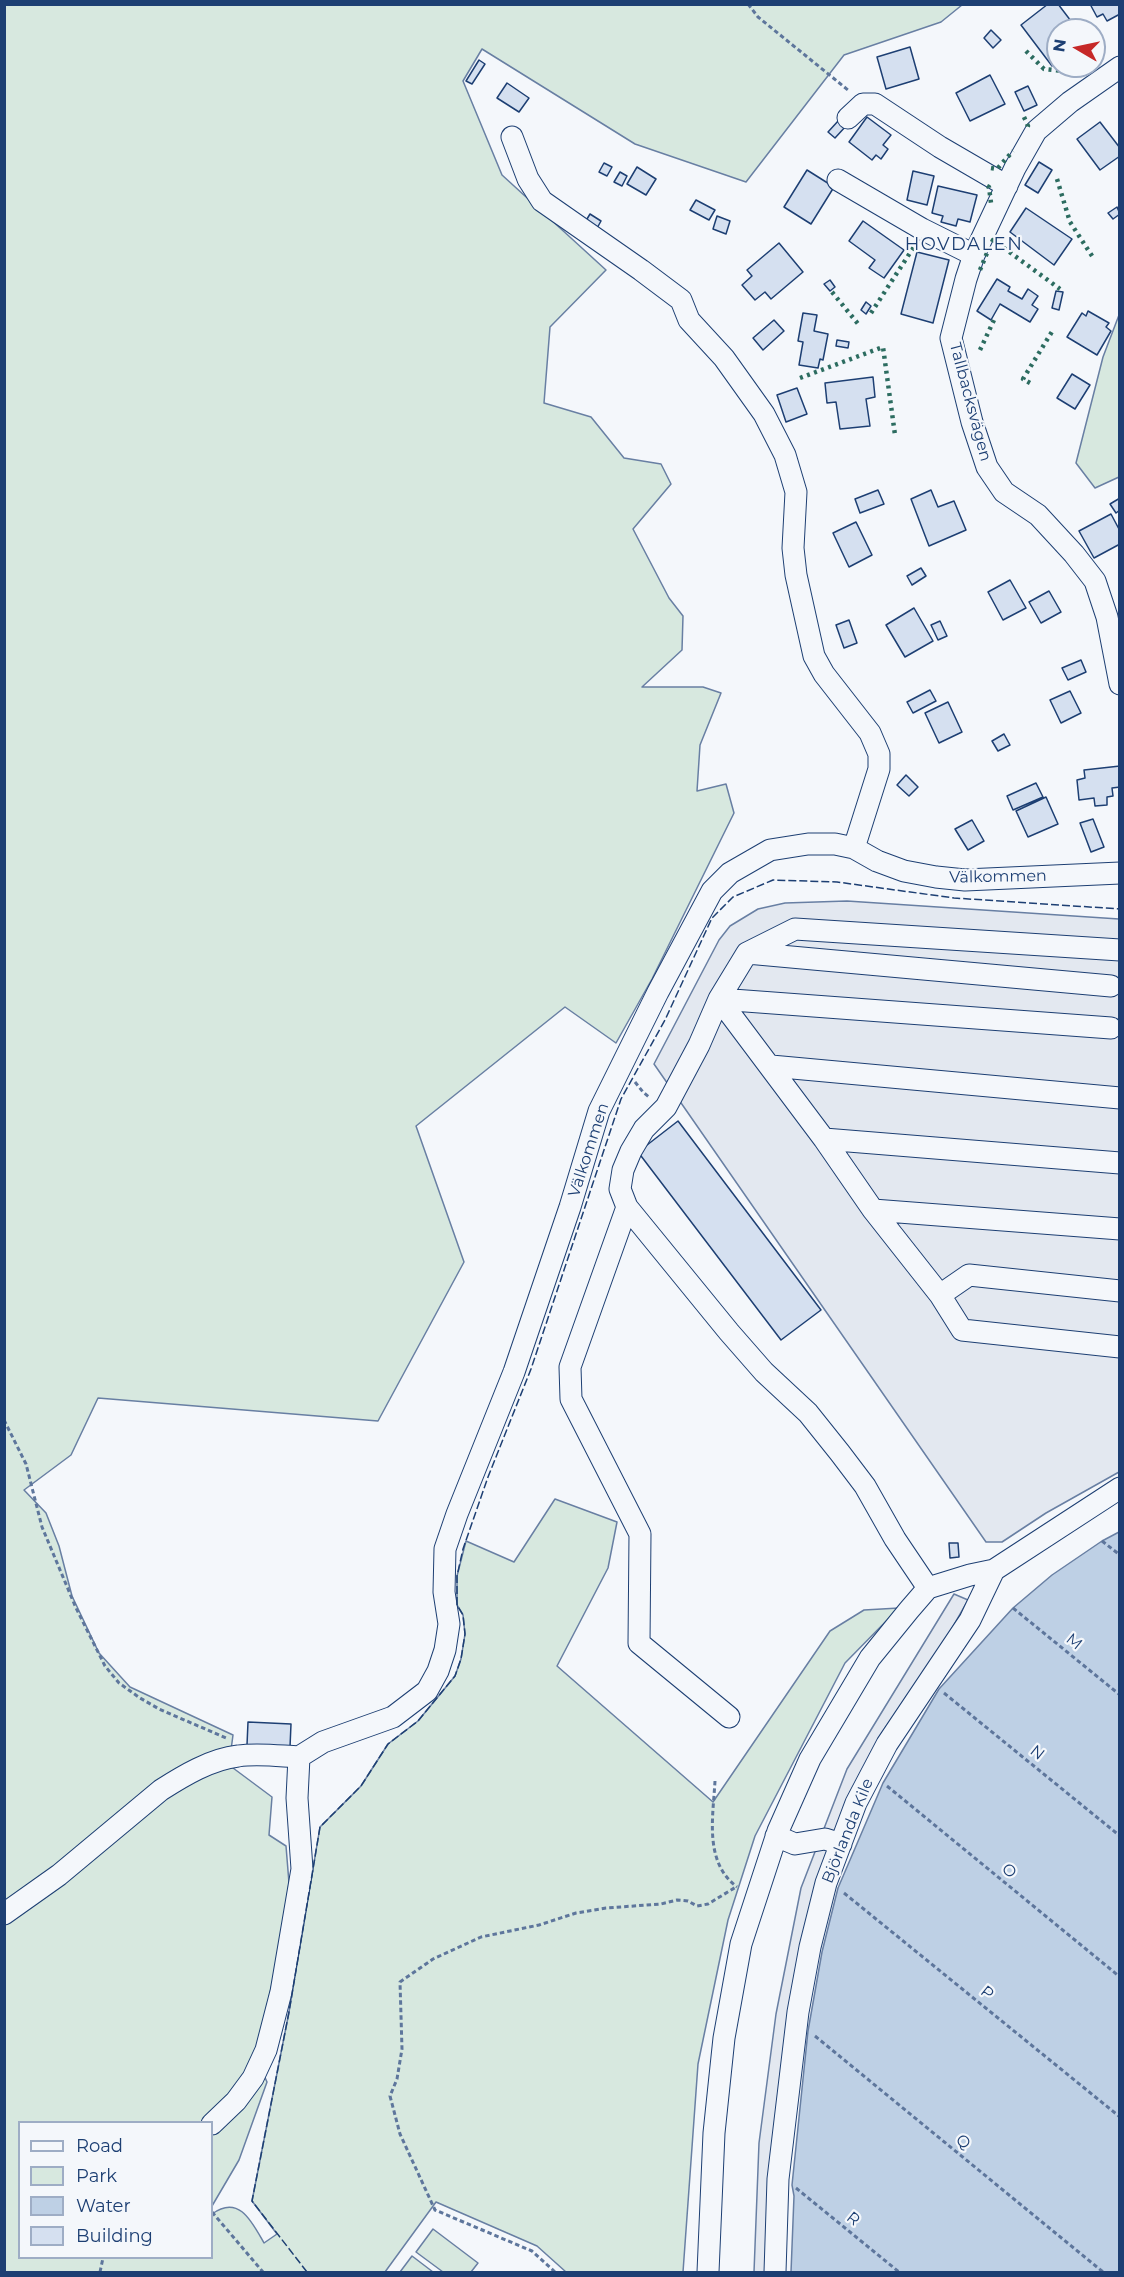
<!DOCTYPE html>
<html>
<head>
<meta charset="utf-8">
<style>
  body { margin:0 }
  #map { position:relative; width:1124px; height:2277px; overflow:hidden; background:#f4f7fb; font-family:Montserrat,sans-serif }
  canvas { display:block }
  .frame { position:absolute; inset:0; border:6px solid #1d3f73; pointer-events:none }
  .legend { position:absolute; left:18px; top:2121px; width:195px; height:138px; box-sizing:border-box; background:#f4f7fb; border:2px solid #9eadc5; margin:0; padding:8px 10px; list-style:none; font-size:18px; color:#1d3f73 }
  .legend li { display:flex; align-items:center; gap:12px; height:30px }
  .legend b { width:30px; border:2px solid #9eadc5 }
  .north { position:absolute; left:1046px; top:18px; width:60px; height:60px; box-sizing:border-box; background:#f4f7fb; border:2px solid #9eadc5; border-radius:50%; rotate:279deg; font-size:16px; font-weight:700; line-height:24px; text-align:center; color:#1d3f73 }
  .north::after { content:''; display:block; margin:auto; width:21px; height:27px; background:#c62828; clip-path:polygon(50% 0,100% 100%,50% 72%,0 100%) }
</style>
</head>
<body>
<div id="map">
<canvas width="1124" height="2277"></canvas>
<div class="frame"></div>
<ul class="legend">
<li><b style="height:8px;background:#f4f7fb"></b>Road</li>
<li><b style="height:16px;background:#d7e8df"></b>Park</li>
<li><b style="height:16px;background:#bed0e5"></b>Water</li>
<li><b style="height:16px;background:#d5e0f0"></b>Building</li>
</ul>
<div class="north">N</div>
</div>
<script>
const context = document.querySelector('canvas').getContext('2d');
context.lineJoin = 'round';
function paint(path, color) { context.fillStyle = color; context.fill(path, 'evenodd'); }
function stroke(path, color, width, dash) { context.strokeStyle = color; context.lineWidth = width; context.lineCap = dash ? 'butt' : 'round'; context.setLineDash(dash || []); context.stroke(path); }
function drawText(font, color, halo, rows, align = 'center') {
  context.font = font + ' Montserrat,sans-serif'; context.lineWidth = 4.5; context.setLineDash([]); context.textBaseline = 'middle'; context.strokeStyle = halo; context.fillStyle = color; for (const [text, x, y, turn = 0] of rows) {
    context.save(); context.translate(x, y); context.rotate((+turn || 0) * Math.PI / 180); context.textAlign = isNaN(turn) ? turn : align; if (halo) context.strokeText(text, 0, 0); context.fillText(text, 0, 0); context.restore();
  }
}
const green = new Path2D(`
  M5 5H962L941 22 844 55 746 182 635 144 482 49 463 81 502 175 606 270 550 327 544 403 591 417 624 458 661 464 671 484 633 529 669 598 683 616 682 650 642 687H703L721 693 700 745 697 791 726 784 734 813 652 979 616 1043 565 1007 416 1126 464 1262 378 1421 98 1398 71 1455 24 1490 46 1513 59 1546 72 1596 99 1653 130 1687 233 1735 229 1765 272 1797 269 1835 286 1846 289 1883 281 1943 256 2057 267 2082 239 2160 212 2206V2122H20V2258H212V2214C239 2194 252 2222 264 2243L277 2234 252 2201 289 2012 320 1827 361 1786 388 1744 418 1721 455 1676 461 1659 465 1634 463 1615 457 1605V1576L466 1541 514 1562 555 1499 617 1522 608 1568 557 1666 713 1802 830 1631 864 1610 899 1608 845 1663 755 1836 728 1920 698 2064 683 2272H566L537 2246 436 2202 385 2272H5Z
  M1119 315V477L1095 488 1076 463 1103 357Z
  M433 2229 478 2263 471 2272H443L416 2252Z
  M412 2256 433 2272H400Z`);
const parking = new Path2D(`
  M847 901 1119 919V1472L1046 1513 1002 1542H986L654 1064 719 940 730 926 758 909 785 903Z
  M954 1594 968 1600 919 1686 826 1864 769 2272H754L759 2143 776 2014 801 1888 847 1769Z`);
const water = new Path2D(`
  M1119 1532V2272H791L794 2196 792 2185 808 2031 822 1952 838 1888 883 1783 939 1689 1013 1608 1052 1575 1102 1541Z`);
const building = new Path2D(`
  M1048 4H1058L1074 25 1070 27 1072 30H1058V61L1052 66 1021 25Z
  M1090 4H1120V14L1107 21 1103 14 1097 17Z
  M991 30 1001 40 993 48 984 38Z
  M910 47 919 79 886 89 877 57Z
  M479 60 485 64 472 84 466 81Z
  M990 75 1005 104 970 121 956 93Z
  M507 83 529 98 519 112 497 98Z
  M1028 86 1037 105 1024 111 1015 92Z
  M867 117 891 135 883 145 888 149 881 159 876 155 872 160 849 142Z
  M839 120 846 126 835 138 828 132Z
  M1100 122 1120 148V156L1100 170 1077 139Z
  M1039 162 1052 170 1038 193 1025 185Z
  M604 163 612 167 607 176 599 172Z
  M637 167 656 179 646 195 627 184Z
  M807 170 834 187 811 224 784 207Z
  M913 171 934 176 927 205 907 200Z
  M620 172 627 176 622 186 614 182Z
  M938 186 977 195 970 222 958 219 956 226 941 222 943 216 932 213Z
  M696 200 715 210 709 220 690 210Z
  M1117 207 1120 214 1113 219 1108 213Z
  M1026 208 1072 239 1054 265 1010 232Z
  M590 214 601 221 596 230 584 224Z
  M717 216 730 221 726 234 713 229Z
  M863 221 904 250 884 278 869 268 875 260 849 241Z
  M779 243 803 272 771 299 765 292 755 300 742 285 752 276 747 270Z
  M917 252 949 260 933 323 901 314Z
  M997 279 1010 287 1008 291 1022 299 1028 289 1038 296 1032 305 1038 309 1030 322 1000 304 991 320 977 311Z
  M830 280 835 287 830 291 824 284Z
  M1056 291 1063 292 1059 310 1052 308Z
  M866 302 871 306 866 314 861 310Z
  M1088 311 1109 323 1106 327 1111 331 1097 355 1067 337 1082 313 1086 316Z
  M803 313 817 315 814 331 828 334 823 360 820 359 818 368 799 365 803 342 798 341Z
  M774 320 784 331 763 350 753 338Z
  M837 340 849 342 848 348 836 346Z
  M1072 374 1090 385 1075 409 1057 398Z
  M873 377 875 397 866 399 870 426 840 429 836 402 827 403 825 383Z
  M797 388 807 414 786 422 777 395Z
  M878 490 884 504 860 513 855 499Z
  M931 490 938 507 954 501 966 530 929 546 911 499Z
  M1120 498V510L1116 513 1110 504Z
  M1111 514 1120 531V544L1094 558 1079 531Z
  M856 522 872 555 849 567 833 533Z
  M921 568 926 576 912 585 907 576Z
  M1010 580 1026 608 1003 620 988 592Z
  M1049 591 1061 612 1041 623 1029 602Z
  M914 608 933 641 905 657 886 625Z
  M849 620 857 643 844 648 836 625Z
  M940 621 947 636 938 640 931 625Z
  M1081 660 1086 672 1068 680 1062 668Z
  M930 690 936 701 913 713 907 702Z
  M1070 691 1081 713 1061 723 1050 700Z
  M948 702 962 732 939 743 925 713Z
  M1004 734 1010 745 998 751 992 741Z
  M1120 766V787L1112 788 1113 796 1107 797V805L1095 806 1094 798 1079 800 1077 780 1085 778 1084 770Z
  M906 775 918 787 909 796 897 785Z
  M1036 783 1043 797 1013 810 1007 796Z
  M1046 797 1058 824 1028 837 1016 811Z
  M1093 819 1104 847 1091 852 1080 823Z
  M972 820 984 841 968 850 955 829Z
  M678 1121 821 1310 781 1340 638 1152Z
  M949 1543H958L959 1557 950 1558Z
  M248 1722 291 1724 290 1747 247 1745Z`);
const path = new Path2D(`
  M748 4 758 17 848 90
  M635 1082 643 1092 649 1097
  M4 1420 26 1464 42 1527 76 1608 105 1666 119 1683 140 1698 159 1709 226 1738
  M1102 1541 1120 1555
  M1013 1608 1120 1695
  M944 1693 1120 1836
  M715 1781C713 1818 704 1862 737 1887
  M887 1786 1120 1977
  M844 1893 1120 2117
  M815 2036 1103 2272
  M796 2188 899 2272
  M212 2212 263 2272
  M100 2272 103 2258
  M555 2272 532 2251 435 2210 400 2134 390 2096 397 2079 402 2049 400 1982 433 1959 481 1937 539 1925 576 1913 606 1908 661 1904 677 1900 688 1901 697 1906 708 1904 736 1887`);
const minor = new Path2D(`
  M1120 67 1070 102 1036 131 1015 168 974 255 966 279 951 338 972 422 987 467 1004 492 1038 515 1074 554 1095 581 1107 617 1120 684
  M848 118 863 104H875L940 147 1007 186
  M512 137 528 179 542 201 641 270 681 300 689 320 724 358 764 414 785 455 796 492 793 548 796 575 814 656 824 674 870 733 879 754V769L854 848
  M838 180 922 229 974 255
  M747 953 795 929 1120 950
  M1111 986 747 953 719 999 824 1139 873 1210 940 1295 962 1330 1120 1347
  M771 1066 1120 1098
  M824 1139 1120 1163
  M627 1207 620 1189 623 1170 631 1151 644 1129 666 1107 699 1045 719 999 1111 1028
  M873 1210 1120 1229
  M940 1295 969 1275 1120 1291
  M729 1717 639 1643 640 1534 571 1399 570 1367 627 1207 729 1332 764 1372 808 1413 840 1453 865 1486 895 1539 928 1588
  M299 1757 323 1742 393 1717 427 1691 438 1671 445 1650 449 1624 444 1592 445 1549 457 1514 514 1372 570 1207 599 1111 658 992 712 891 730 873 770 850 808 844H835L854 848 877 861 904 871 936 877 965 880 1120 873
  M776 1836 795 1844 825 1839 841 1844
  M4 1914 59 1875 161 1790C183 1776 211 1759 238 1756 258 1753 279 1756 299 1757
  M212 2124 236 2101 253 2078 266 2050 281 1992 302 1869 297 1798 299 1757
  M708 2272 714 2133 724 2038 741 1944 778 1831 810 1759 870 1658 909 1610 928 1588 970 1575 994 1570
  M775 2272 778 2179 798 2012 810 1947 826 1883 856 1803 887 1744 970 1620 994 1570 1120 1488`);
const hedge = new Path2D(`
  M1026 51 1044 69 1081 73
  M1024 117 1028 126 1027 128
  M991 168 997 169 1013 151
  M1057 179 1070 222 1094 259
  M987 186 989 187 991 203
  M992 242 993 240 1060 289
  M980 270 987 253
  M832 292 859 325
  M871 313 919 239 923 241
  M980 350 994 320
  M800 378 883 347 895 435
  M1030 383 1023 379 1053 330`);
const fence = new Path2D(`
  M307 2272 252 2201 289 2012 320 1827 361 1786 388 1744 418 1721 455 1676 461 1659 465 1634 463 1615 457 1605V1576L463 1549 488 1477 531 1369 621 1099 665 1020 712 918 733 897 773 880 837 882 954 898 1120 909`);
const streetNames = [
  ["Tallbacksvägen",970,402,75],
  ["Välkommen",998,877,-1],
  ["Välkommen",589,1150,-72],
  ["M",1074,1642,39],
  ["N",1037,1753,39],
  ["Björlanda Kile",848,1831,-68],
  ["O",1009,1871,39],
  ["P",987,1993,39],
  ["Q",963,2142,39],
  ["R",853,2219,39]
];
const neighbourhoodNames = [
  ["HOVDALEN",964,245]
];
paint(green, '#d7e8df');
stroke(green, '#687fa3', 1.5);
paint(parking, '#e3e8f0');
stroke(parking, '#687fa3', 1.5);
paint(water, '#bed0e5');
stroke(water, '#687fa3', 1.5);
paint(building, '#d5e0f0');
stroke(building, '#1d3f73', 1.5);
stroke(minor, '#1d3f73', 23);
stroke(path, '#5e769c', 3, [4.5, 3]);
stroke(minor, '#f4f7fb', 21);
stroke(hedge, '#2c6c60', 4.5, [3, 4.5]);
stroke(fence, '#1d3f73', 1.5, [8, 3]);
drawText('16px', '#1d3f73', '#f4f7fb', streetNames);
context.letterSpacing = '1.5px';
drawText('18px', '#1d3f73', '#f4f7fb', neighbourhoodNames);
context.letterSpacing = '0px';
</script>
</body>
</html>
